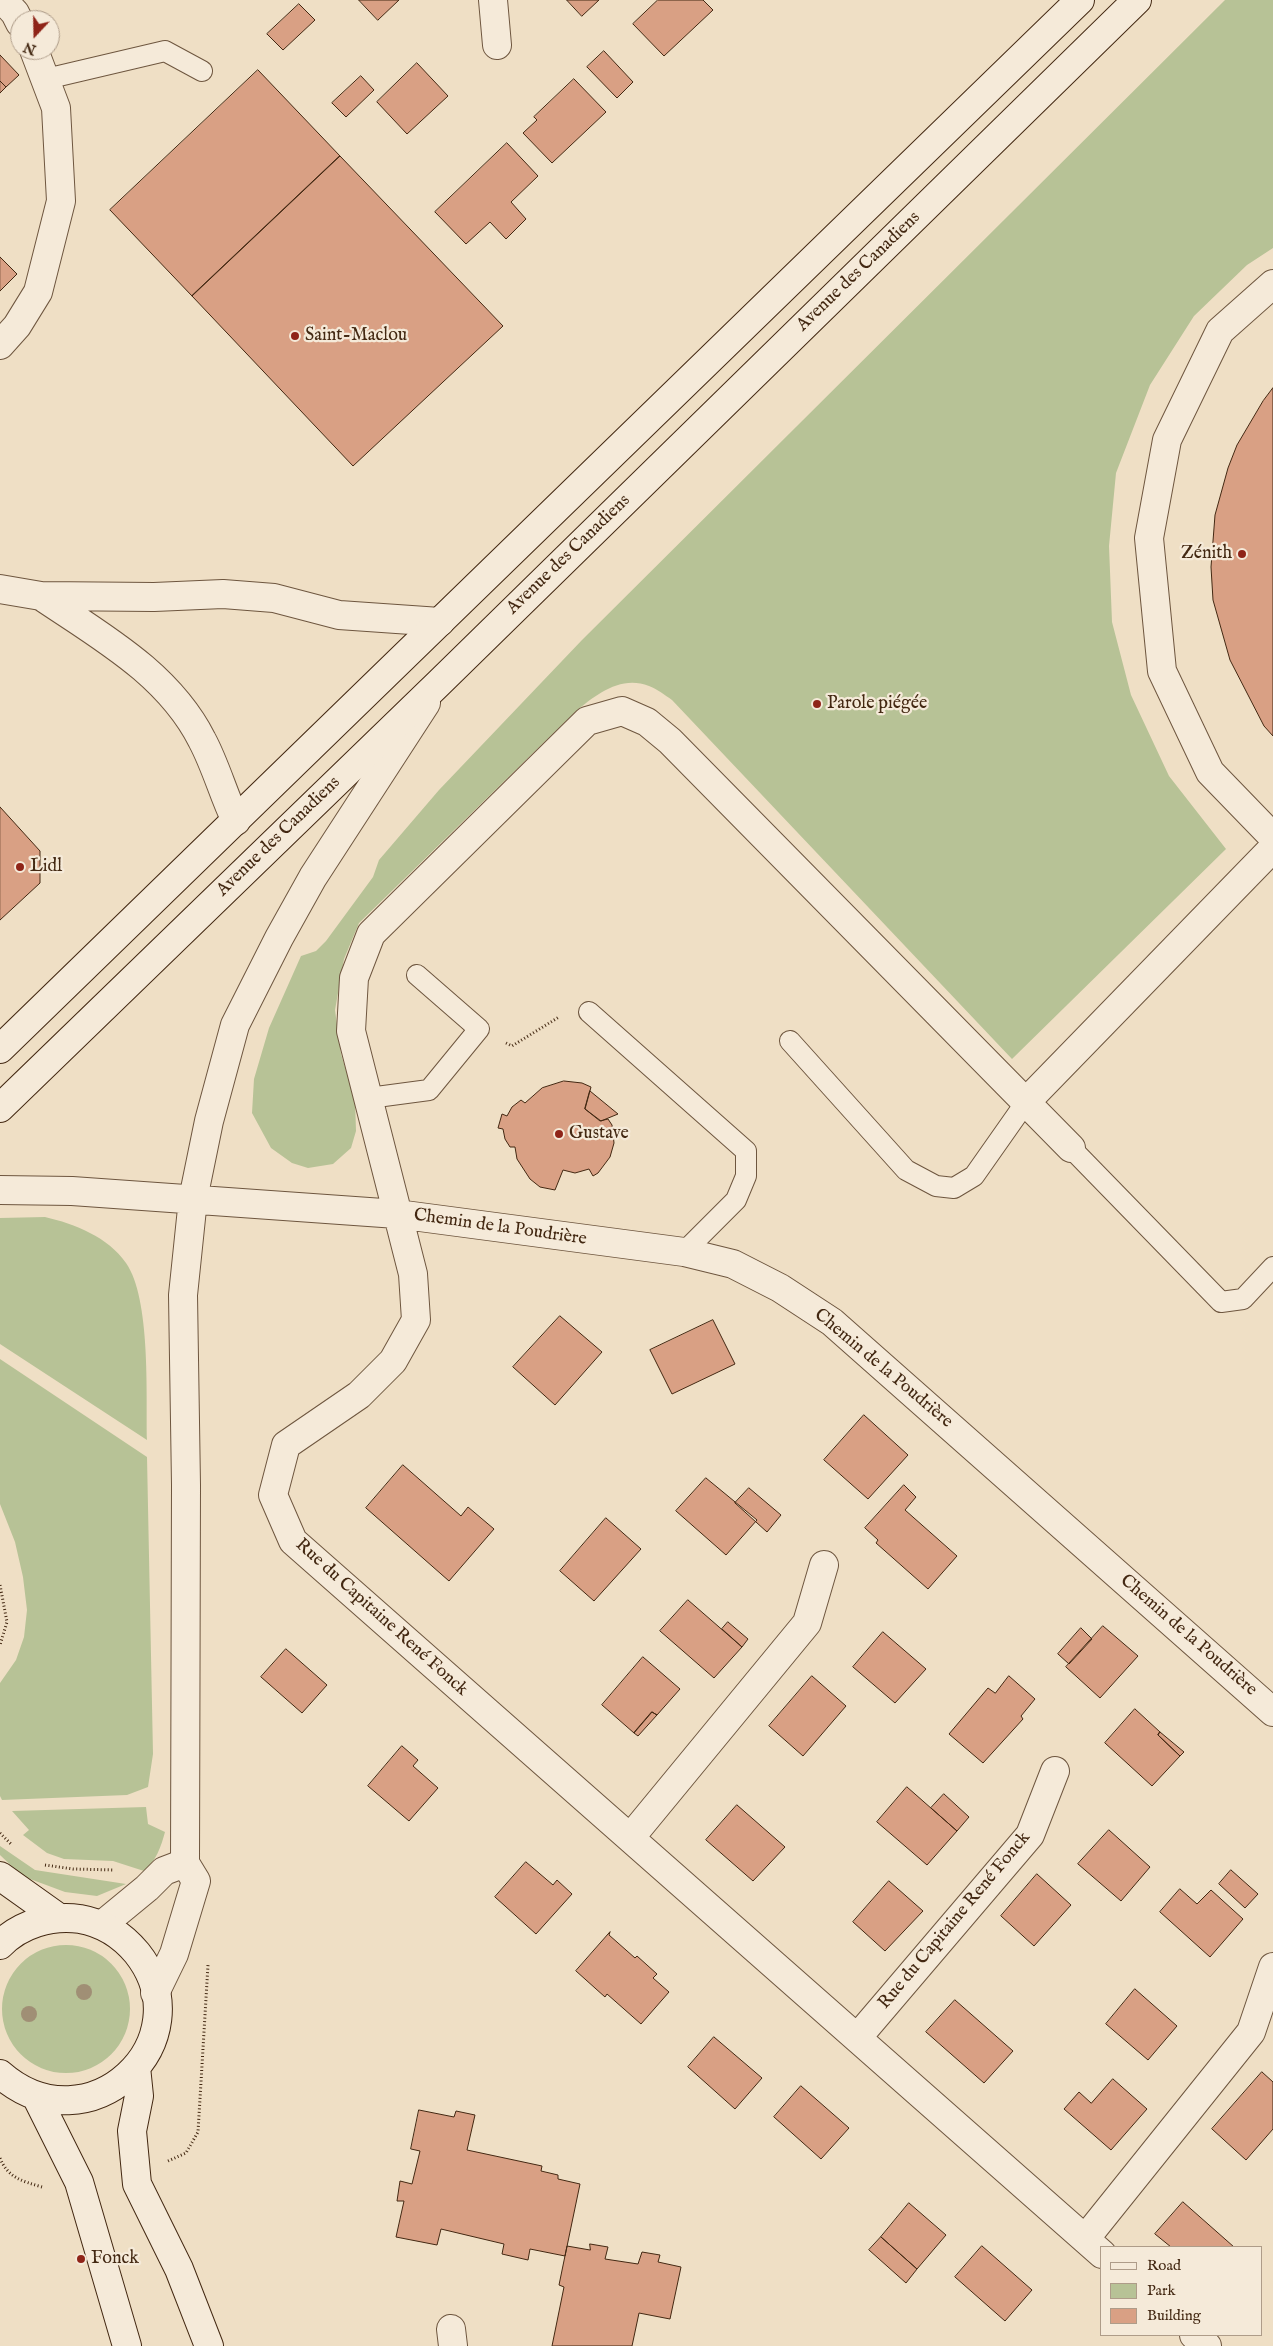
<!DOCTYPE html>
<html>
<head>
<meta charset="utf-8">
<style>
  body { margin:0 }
  #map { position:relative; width:1273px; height:2346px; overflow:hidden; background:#efdfc5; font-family:"IM FELL English",serif }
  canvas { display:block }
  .legend { position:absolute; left:1100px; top:2246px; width:162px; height:90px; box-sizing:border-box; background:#f5ead9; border:1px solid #ae9c89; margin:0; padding:6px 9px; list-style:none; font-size:15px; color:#432812 }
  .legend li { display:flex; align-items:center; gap:10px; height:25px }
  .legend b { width:25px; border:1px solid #ae9c89 }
  .north { position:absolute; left:10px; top:10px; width:50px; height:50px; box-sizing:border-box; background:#f5ead9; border:1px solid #ae9c89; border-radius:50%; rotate:201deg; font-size:14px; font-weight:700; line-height:20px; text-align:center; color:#432812 }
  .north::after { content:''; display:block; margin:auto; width:18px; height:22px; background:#8f2418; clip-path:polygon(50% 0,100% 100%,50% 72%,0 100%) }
</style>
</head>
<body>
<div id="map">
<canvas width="1273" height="2346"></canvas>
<ul class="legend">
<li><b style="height:6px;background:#f5ead9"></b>Road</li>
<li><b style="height:14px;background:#b7c296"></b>Park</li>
<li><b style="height:14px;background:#d9a084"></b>Building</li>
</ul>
<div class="north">N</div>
</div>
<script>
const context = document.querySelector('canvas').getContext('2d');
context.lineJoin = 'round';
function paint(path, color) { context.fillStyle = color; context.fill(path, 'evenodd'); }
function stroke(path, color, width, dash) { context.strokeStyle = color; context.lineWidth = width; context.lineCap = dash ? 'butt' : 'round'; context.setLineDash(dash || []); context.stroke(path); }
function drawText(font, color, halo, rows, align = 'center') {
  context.font = font + ' "IM FELL English",serif'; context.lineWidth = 4.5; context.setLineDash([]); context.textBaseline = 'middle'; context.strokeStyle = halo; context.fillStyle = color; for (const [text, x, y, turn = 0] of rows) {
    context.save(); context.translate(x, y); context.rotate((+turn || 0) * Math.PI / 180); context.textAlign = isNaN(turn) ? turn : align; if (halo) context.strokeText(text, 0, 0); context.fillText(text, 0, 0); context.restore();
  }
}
const green = new Path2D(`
  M1225 0H1273V248L1247 265 1194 316 1150 385 1116 473 1109 546 1112 622 1131 695 1169 776 1226 849 1012 1059 672 700C665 695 657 689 649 686 620 675 596 695 575 712L359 923 344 959 335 1010 341 1054 355 1100 356 1131 351 1148 333 1164 308 1168 292 1163 271 1148 252 1113 254 1079 269 1028 301 956 316 951 326 941 373 877 379 860 439 790 582 640Z
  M45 1217C75 1224 108 1237 126 1263 151 1299 146 1395 147 1440L0 1344V1218Z
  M0 1359 147 1457 153 1754 148 1787 127 1795 2 1800 0 1796V1683L16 1660 24 1637 27 1610 23 1577 15 1542 0 1504Z
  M146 1807 148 1824 165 1832C161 1847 156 1861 144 1871L113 1861 64 1859 47 1853 23 1835 29 1830 12 1811Z
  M0 1846 35 1870 126 1884 97 1896 65 1892 22 1876 0 1855Z
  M2 2009a64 64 0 1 1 128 0a64 64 0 1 1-128 0Z`);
const building = new Path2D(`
  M359 0H399L378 20Z
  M567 0H599L582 16Z
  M658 0H703L713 10 664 56 633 24Z
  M299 4 315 20 283 50 267 34Z
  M604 51 633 82 617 98 587 67Z
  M0 55 19 75 6 87 0 81Z
  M417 63 448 96 407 134 377 102Z
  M258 70 340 156 192 296 110 210Z
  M361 76 374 90 346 117 332 103Z
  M574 79 606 112 552 163 523 133 537 120 534 117Z
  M0 81 6 87 0 93Z
  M507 143 538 176 511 202 526 219 506 239 490 222 466 244 435 212Z
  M340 156 503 326 353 466 192 296Z
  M0 257 17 274 0 291Z
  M1273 388V736L1264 726 1230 660 1213 600 1211 567 1215 515 1228 468 1237 445 1263 401Z
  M0 807 40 851V883L0 920Z
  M564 1081 582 1083 591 1087 585 1109 600 1121 608 1119 612 1125 614 1143 610 1157 598 1173 593 1176 589 1169 575 1173 563 1170 555 1190 540 1187 530 1179 517 1159 515 1147H510L505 1139 503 1129 498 1128 502 1114 507 1116 512 1107 521 1100 525 1103 542 1088Z
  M590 1091 618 1114 601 1121 585 1109Z
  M560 1316 602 1352 555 1405 513 1367Z
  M713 1320 735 1364 672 1394 650 1350Z
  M864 1415 908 1455 868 1499 824 1460Z
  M403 1465 461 1516 468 1507 494 1529 449 1581 366 1508Z
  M706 1478 757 1520 726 1555 676 1511Z
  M904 1485 916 1497 905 1510 957 1556 928 1589 876 1543 878 1540 865 1528Z
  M749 1488 781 1515 767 1532 735 1503Z
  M606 1518 641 1549 594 1601 560 1571Z
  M688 1600 742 1647 714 1678 660 1631Z
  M728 1622 748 1639 742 1647 722 1629Z
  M1103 1626 1138 1656 1100 1698 1066 1667Z
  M1081 1628 1092 1639 1069 1664 1058 1654Z
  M883 1632 926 1669 895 1703 853 1667Z
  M286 1649 327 1685 302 1713 261 1677Z
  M643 1657 680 1689 657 1715 652 1712 634 1733 602 1705Z
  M812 1676 846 1706 803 1756 769 1726Z
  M1009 1676 1035 1699 1021 1716 1023 1719 983 1763 949 1734 988 1688 995 1693Z
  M1135 1709 1160 1732 1158 1735 1180 1756 1152 1786 1105 1743Z
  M652 1712 657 1715 638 1736 634 1733Z
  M1160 1732 1184 1752 1180 1756 1158 1735Z
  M402 1746 418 1760 413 1766 438 1788 409 1821 368 1786Z
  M907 1787 957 1831 927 1865 877 1822Z
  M944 1794 969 1817 957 1831 931 1808Z
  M737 1805 785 1847 753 1881 706 1840Z
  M1109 1830 1150 1867 1121 1901 1078 1864Z
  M526 1862 553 1885 557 1880 572 1894 536 1934 495 1897Z
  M1231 1870 1258 1894 1245 1908 1219 1884Z
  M1037 1874 1071 1905 1034 1946 1001 1916Z
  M889 1881 923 1911 885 1951 853 1922Z
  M1180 1889 1197 1904 1211 1890 1243 1919 1210 1957 1160 1912Z
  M610 1932 609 1935 635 1958 637 1956 657 1974 653 1978 669 1992 641 2024 607 1994 605 1997 576 1971Z
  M1135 1989 1177 2026 1148 2060 1106 2024Z
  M955 2000 1013 2051 984 2083 926 2032Z
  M714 2037 762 2078 735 2109 688 2067Z
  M1262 2072 1273 2082V2129L1246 2160 1212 2129Z
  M1113 2079 1147 2109 1111 2150 1064 2109 1079 2092 1091 2103Z
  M801 2086 849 2128 821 2159 774 2117Z
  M419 2110 454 2117 456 2111 475 2115 467 2150 542 2166 541 2171 558 2175V2179L580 2184 565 2256 530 2249 528 2260 502 2254 504 2244 441 2229 437 2245 396 2237 404 2201H397L400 2181 412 2184 420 2151 411 2149Z
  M1183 2202 1234 2247H1171L1155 2234Z
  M909 2203 946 2235 917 2269 881 2237Z
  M881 2237 917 2269 906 2283 869 2250Z
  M590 2244 608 2247 605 2259 638 2264 642 2252 660 2255 658 2262 681 2267 670 2319 639 2313 632 2346H552L564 2287 559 2285 567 2246 590 2250Z
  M982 2246 1032 2290 1005 2321 955 2277Z`);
const path = new Path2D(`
  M506 1043 512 1046 559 1017
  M0 1585 7 1622 0 1645
  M0 1833 11 1844
  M45 1865 73 1869 114 1870
  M0 2158C8 2178 22 2181 42 2187
  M168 2161 186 2153 198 2132 208 1965`);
const lane = new Path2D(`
  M46 79 165 51 202 71
  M589 1012 746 1151V1176L736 1200 684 1252
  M790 1041 906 1170 936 1186 954 1188 974 1176 1026 1102
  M369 1098 429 1090 479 1029 417 975
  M1071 1148 1221 1302 1243 1299 1273 1267`);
const street = new Path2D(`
  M3 0 15 13 20 23
  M493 0 497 45
  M1273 284 1220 331 1167 440 1149 538 1162 671 1210 772 1273 837
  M0 345 17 326 38 292 61 201 56 108 34 50
  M0 589 41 596 154 597 223 594 274 598 339 615 440 622
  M41 596C100 636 168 673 202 740 216 766 223 794 236 821
  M1026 1102 1273 848
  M1071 1148 670 741 647 722 622 711 587 721 371 934 354 978 351 1031 413 1274 416 1320 393 1361 359 1395 286 1445 273 1495 293 1541 1102 2254
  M0 1190 72 1191 397 1214 684 1252 733 1264 780 1288 832 1322 1273 1712
  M630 1838 807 1623 824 1565
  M102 1925 147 1888 164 1871 185 1863
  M155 1993 174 1954 196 1881 185 1863 186 1485 183 1295 193 1199 209 1121 235 1025 279 938 313 877 426 703
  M857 2038 1030 1835 1055 1771
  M1085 2239 1251 2032 1273 1967
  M451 2329 453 2346
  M1194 2335 1207 2346`);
const secondary = new Path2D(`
  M0 1049 1080 0
  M0 1108 439 683 1137 0
  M0 1876 59 1918
  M0 1945C20 1924 51 1915 80 1919 103 1923 122 1935 137 1953 206 2040 89 2152 0 2074
  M136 2067 139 2096 132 2131 137 2184 179 2269 209 2346
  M36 2096 79 2182 127 2346`);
const trees = [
  [84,1992],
  [29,2014]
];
const markers = [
  [295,336,5,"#8f2418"],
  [1242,554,5,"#8f2418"],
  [817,704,5,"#8f2418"],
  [20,867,5,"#8f2418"],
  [559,1134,5,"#8f2418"],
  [81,2259,5,"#8f2418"]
];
const streetNames = [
  ["Avenue des Canadiens",859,272,-44],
  ["Avenue des Canadiens",569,555,-44],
  ["Avenue des Canadiens",279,837,-44],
  ["Chemin de la Poudrière",500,1228,8],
  ["Chemin de la Poudrière",883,1369,40],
  ["Rue du Capitaine René Fonck",381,1618,42],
  ["Chemin de la Poudrière",1188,1636,41],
  ["Rue du Capitaine René Fonck",955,1921,-50]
];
const poiNames = [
  ["Saint-Maclou",305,336],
  ["Zénith",1232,554,"right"],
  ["Parole piégée",827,704],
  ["Lidl",30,867],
  ["Gustave",569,1134],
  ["Fonck",91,2259]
];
paint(green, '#b7c296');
paint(building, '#d9a084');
stroke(building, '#432812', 1);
stroke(lane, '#6e563f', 22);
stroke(street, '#6e563f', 30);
stroke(secondary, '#432812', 30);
stroke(path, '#432812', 3, [1, 2.5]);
stroke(lane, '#f5ead9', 20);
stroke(street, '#f5ead9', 28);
stroke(secondary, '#f5ead9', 28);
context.fillStyle = '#a08f75';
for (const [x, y] of trees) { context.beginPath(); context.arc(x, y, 8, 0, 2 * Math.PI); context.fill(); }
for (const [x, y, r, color] of markers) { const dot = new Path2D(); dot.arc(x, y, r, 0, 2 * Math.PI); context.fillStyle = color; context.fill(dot); stroke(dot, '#f5ead9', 2); }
drawText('18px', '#432812', '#f5ead9', streetNames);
drawText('18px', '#432812', '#f5ead9', poiNames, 'left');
</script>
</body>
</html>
